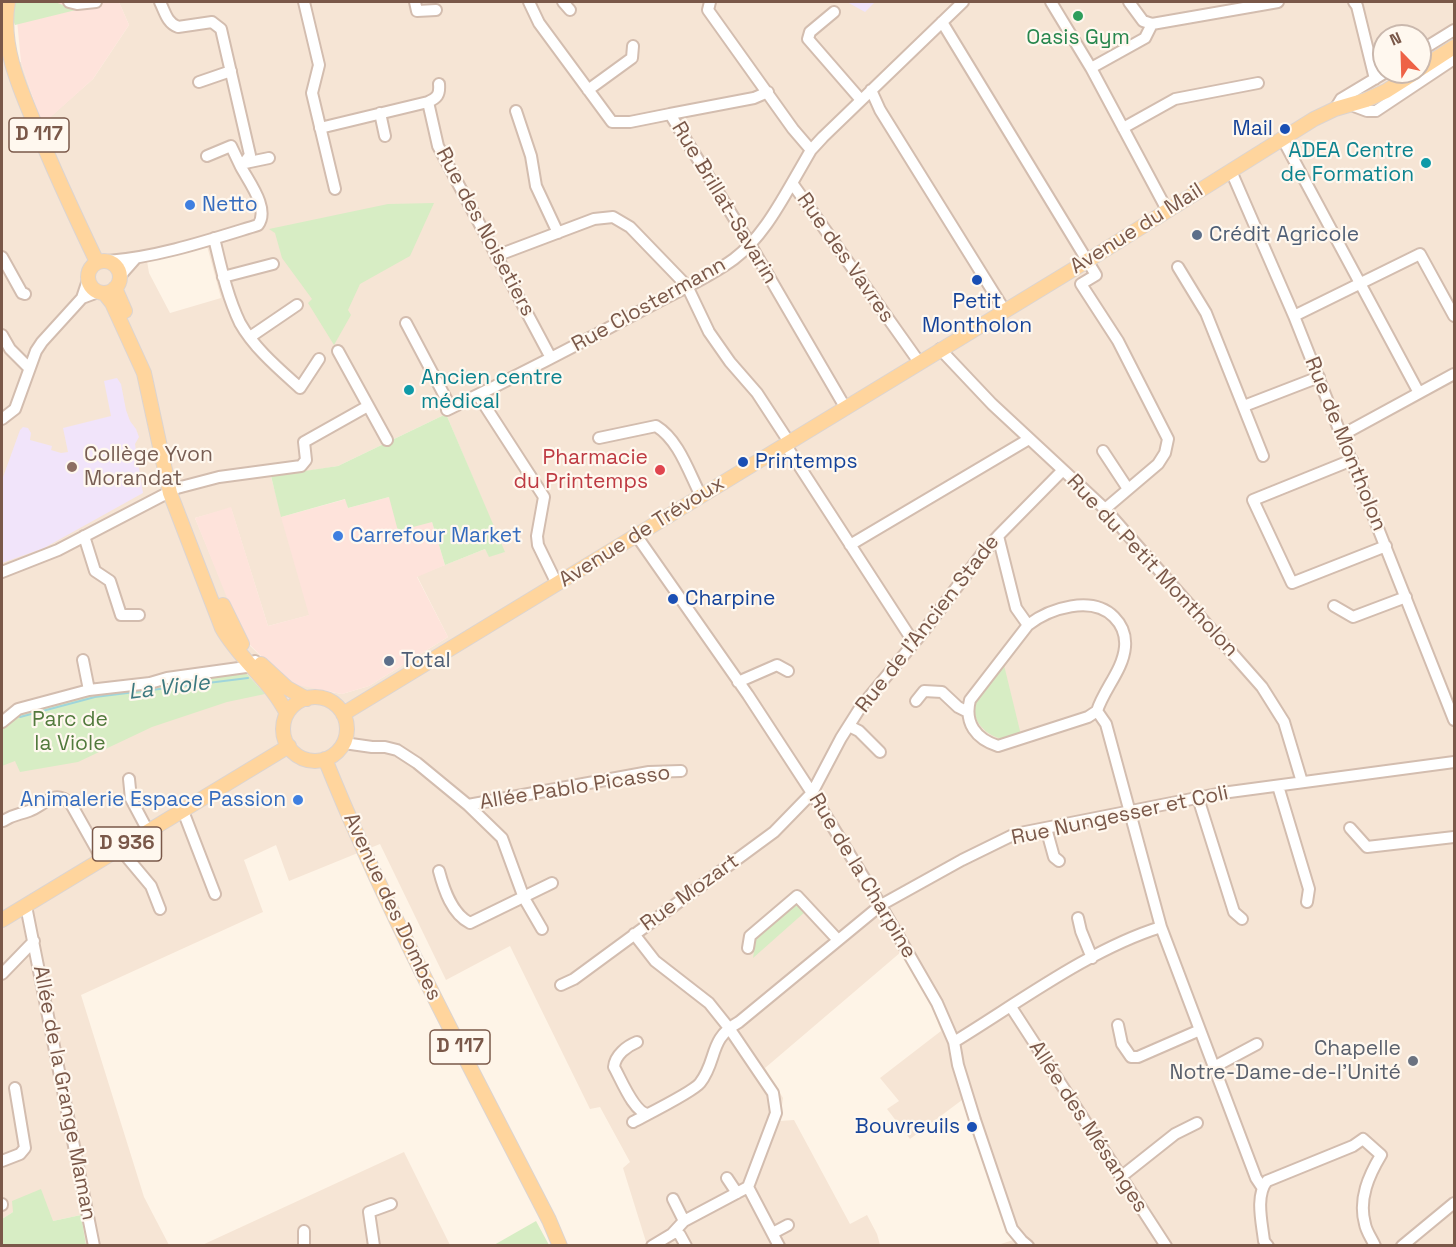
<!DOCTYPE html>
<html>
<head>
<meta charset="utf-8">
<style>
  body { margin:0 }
  #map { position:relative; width:1456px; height:1247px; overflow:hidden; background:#fef4e7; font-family:"Space Grotesk",sans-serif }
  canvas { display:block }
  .frame { position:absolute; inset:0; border:3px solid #7a5849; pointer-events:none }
  .north { position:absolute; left:1372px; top:24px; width:60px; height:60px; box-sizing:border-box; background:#fff8ef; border:2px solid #cab8ad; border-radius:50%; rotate:337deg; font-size:16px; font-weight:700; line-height:24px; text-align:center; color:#7a5849 }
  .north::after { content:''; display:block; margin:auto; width:21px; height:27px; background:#ee6246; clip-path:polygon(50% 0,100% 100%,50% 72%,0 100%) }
</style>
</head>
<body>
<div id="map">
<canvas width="1456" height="1247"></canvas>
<div class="frame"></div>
<div class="north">N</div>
</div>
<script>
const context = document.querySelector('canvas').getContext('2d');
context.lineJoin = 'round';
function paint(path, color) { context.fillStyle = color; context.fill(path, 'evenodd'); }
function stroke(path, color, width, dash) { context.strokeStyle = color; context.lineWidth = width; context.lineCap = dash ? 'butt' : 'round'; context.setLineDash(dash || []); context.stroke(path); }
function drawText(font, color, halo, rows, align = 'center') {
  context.font = font + ' "Space Grotesk",sans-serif'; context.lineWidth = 4.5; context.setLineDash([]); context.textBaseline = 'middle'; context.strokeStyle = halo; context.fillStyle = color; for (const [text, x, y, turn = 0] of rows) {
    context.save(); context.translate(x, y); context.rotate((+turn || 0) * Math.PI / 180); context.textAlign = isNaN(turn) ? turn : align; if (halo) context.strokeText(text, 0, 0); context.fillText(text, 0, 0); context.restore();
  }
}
const residential = new Path2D(`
  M119 2H1454V1245H998L1013 1240 962 1100 910 1139 887 1109 899 1101 880 1078 941 1031 931 1005 901 952 765 1068 783 1098 780 1121 794 1120 850 1224 867 1215 877 1234 880 1245H647L623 1168 630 1162 600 1107 590 1109 510 946 446 980 380 844 289 881 276 845 244 860 263 912 81 995 144 1197 169 1245H86L81 1215 53 1221 13 1212 2 1219V60L21 62 42 124 93 79 129 25ZM1384 36H1420V72H1384ZM207 246 221 298 170 313 149 273 147 261ZM446 414 504 552 489 556 485 549 417 576 448 637 369 686 342 694 325 691 268 663 247 643 195 518 231 508 268 626 310 615 271 477 338 466Z
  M404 1152 450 1245 200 1246Z`);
const commercial = new Path2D(`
  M25 2H119L129 25 93 79 42 125 21 62 17 20Z
  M389 497 432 522 445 565 417 577 448 637 369 686 342 694 297 685 268 663 243 638 195 518 231 507 268 626 309 615 281 517 346 499 348 508Z`);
const education = new Path2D(`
  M847 2H875L865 12Z
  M117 378 121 384 126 410 130 421 136 429 139 437 135 444 143 493 44 548 2 563V480L20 430 23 427 28 428 31 433 30 440 52 446 51 450 61 453 68 452 63 428 111 416 104 381Z`);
const green = new Path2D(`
  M16 2H55L76 10 15 25C11 18 13 8 16 2Z
  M434 203 410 256 360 284 348 310 351 315 334 345 308 303 312 299 282 258 275 233 269 229 388 204Z
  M446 414 505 552 489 557 485 549 445 565 432 522 398 531 389 497 348 508 345 499 281 517 271 476 338 466Z
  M1004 665 1021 735C1015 736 1008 740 1003 739 987 737 969 719 976 702 980 691 996 675 1004 665Z
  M246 673 265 694 227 702 152 727 78 762 20 772 15 761 2 766V727L23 713 90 696Z
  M797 902 806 911 753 958 757 934Z
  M41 1189 53 1221 81 1215 86 1245H2V1219L13 1212 12 1201Z
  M536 1221 549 1245H494Z`);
const stream = new Path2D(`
  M20 717 95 697 248 678`);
const minor = new Path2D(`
  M69 2 77 4 96 2
  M304 2 319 65 312 93 335 189
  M415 2 417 11 436 10
  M529 2 539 23 612 122H630L670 114 750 244 845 407
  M563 2 570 10
  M710 2 708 10 793 129 811 150
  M1051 2 1091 68 1167 210
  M1129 2 1143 21 1152 24 1278 2
  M1354 2 1357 6 1375 79
  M834 12 810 32 808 39 861 100
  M942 22 1096 275 1081 284 1118 341 1168 439 1165 453 1158 464 1105 509
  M1420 51 1454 30
  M1091 68 1145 38 1152 24
  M199 82 231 71
  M588 90 632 58 633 46
  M871 90 880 110 1005 311
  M428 102 438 146 551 358
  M1351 105 1367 111H1376L1454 59
  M1335 109 1341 99 1386 72
  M516 111 531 156 536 186 558 233
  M380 113 385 136
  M670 114 754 98 768 92
  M320 128 428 102C437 98 440 95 439 84
  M1123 128 1175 99 1258 83
  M1282 138 1419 393
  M207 156 231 146 241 167
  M245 163 269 158
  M1231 171 1294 316 1454 720
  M214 238C221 267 227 296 240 323 254 348 279 369 300 388L319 359
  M496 256 594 219 613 217 630 227 687 286 709 332 730 362 757 393 789 442
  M2 257 22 293 25 294
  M108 261C159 257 209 240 258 225 270 209 249 182 241 167L250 155 221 29 212 22 178 27C167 23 165 12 160 2
  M1178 267 1206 313 1263 456
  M120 276 135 259
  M223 277 273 264
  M82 298 88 280
  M1294 316 1420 254 1454 316
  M406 323 451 408
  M2 335 10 349 29 368
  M250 337 297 305
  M940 349 992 404 1105 509 1262 687 1284 722 1302 782
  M338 351 387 440
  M919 362 792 183 811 150 823 137 963 2
  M478 395 544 497 537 536 538 545 557 584
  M1244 406 1319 377
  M447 410C515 377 583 342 650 306 678 291 708 278 734 259 759 240 776 211 792 183
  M2 419 15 409 36 351 42 342 82 298 98 292
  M1342 435 1454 374
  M599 438 656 426C679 440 689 473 701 496
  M785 444 914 643
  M1103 451 1128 489
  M1352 460 1253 500 1292 583 1386 546
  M636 535 748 695 812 793 877 899 937 1003 954 1042 958 1065 975 1120 1012 1229 1022 1241 1028 1246
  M84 536 95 571 110 581 121 615H139
  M998 536 1016 608 1028 625C1050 608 1092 595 1114 617 1122 625 1126 636 1125 647 1123 670 1104 689 1097 711L1106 724 1161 927 1214 1067
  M850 545 1029 439
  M2 572 58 550 177 488 219 477 301 466 306 460 304 442 368 406
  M1334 606 1353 617 1406 597
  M1028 625 970 700C964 723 976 739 998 746L1088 717 1097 711
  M83 660 89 690
  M738 682 777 665 788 671
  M916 701 924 691 942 692 958 707 968 712
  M2 722 18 709 89 690 150 683 167 678 246 667 255 661
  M849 726 859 731 880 752
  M344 743 372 747H385L397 750 417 763 468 805 502 838 524 898 542 929
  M129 779 131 799 148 831
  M1278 786 1309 889 1307 902
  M1198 798 1234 912 1242 919
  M468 805 649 772 681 771
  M183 811 215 894
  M3 821C14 814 18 815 29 811 46 805 53 788 71 804L102 859
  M1046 828 1054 857 1059 861
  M1350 828 1367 847 1454 837
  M120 849 151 886 160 909
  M439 871C444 890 452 914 470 923L552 883
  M26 906 94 1246
  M1078 918 1081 931 1092 958
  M634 934 655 961 709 1003 729 1028 773 1093 776 1113 748 1187 779 1246
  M748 948 750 936 797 896 838 940
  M2 974 34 941
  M561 985 574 979 774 832 812 793 841 738 860 708 923 632 981 555 998 536 1063 470
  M1011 1007 1166 1246
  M1118 1025 1122 1044 1131 1057H1138L1200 1030
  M637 1042C627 1046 615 1055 614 1067 621 1079 634 1113 648 1114
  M954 1042C1018 1003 1090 949 1161 927
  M1257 1044 1214 1067 1256 1178 1262 1187
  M633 1122C646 1115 693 1092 700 1083 718 1060 708 1039 739 1022L881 905 962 860 1015 834 1222 793 1454 762
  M2 1161 20 1154 25 1148 15 1088
  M1122 1176 1175 1134 1197 1123
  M727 1178 737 1193
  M673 1199 684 1221
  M2 1204V1205
  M304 1231V1246
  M675 1231 680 1235 686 1246
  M773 1233 788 1225
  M374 1246 369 1212 391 1204
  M652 1246 672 1234 684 1221 748 1187
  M1268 1246 1264 1241C1262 1223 1255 1196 1267 1181L1353 1146 1363 1139 1381 1155C1369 1175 1358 1199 1365 1224 1366 1231 1372 1239 1375 1246
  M1402 1246 1454 1203`);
const major = new Path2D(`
  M8 2C0 46 20 89 37 129 55 174 76 218 97 262
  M1420 69 1454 47
  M88 277a16 16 0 1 1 32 0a16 16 0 1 1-32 0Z
  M115 288 125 311
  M104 293 112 303 144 373 170 493 222 628C240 660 271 681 287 714
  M223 605 242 644
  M261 664 287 688 307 699
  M283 729a32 32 0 1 1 64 0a32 32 0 1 1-64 0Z
  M343 714 1087 261 1314 119 1335 109 1366 100 1386 91 1416 72
  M325 759C389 918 471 1068 549 1220L560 1246
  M2 920 289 746`);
const markers = [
  [1078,16,6,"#2e9e5b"],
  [1285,129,6,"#1a4fb4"],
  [1426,163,6,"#0f9aa8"],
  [190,205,6,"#3f7fe0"],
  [1197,235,6,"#5c6f8a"],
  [977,280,6,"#1a4fb4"],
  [409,390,6,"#0f9aa8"],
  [743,462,6,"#1a4fb4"],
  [72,467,6,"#8d6e63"],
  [660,470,6,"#e0444e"],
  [338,536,6,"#3f7fe0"],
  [673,599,6,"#1a4fb4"],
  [389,661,6,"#5c6f8a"],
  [298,800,6,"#3f7fe0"],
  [1413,1061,6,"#6b7280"],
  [972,1127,6,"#1a4fb4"]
];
const shields = [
  [39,135,60],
  [127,844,69],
  [460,1047,60]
];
const shieldNames = [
  ["D 117",39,135],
  ["D 936",127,844],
  ["D 117",460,1047]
];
const leisureNames = [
  ["Oasis Gym",1078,38]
];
const transitNames = [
  ["Mail",1273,129],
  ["Petit",977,302,"center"],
  ["Montholon",977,326,"center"],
  ["Printemps",755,462,"left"],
  ["Charpine",685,599,"left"],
  ["Bouvreuils",960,1127]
];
const cultureNames = [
  ["ADEA Centre",1414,151],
  ["de Formation",1414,175],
  ["Ancien centre",421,378,"left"],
  ["médical",421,402,"left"]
];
const streetNames = [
  ["Rue Brillat-Savarin",724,203,59],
  ["Avenue du Mail",1137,229,-32],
  ["Rue des Noisetiers",485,232,62],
  ["Rue des Vavres",845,258,55],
  ["Rue Clostermann",649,305,-29],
  ["Rue de Montholon",1345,444,68],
  ["Avenue de Trévoux",642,532,-32],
  ["Rue du Petit Montholon",1152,566,47],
  ["Rue de l’Ancien Stade",928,624,-52],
  ["Allée Pablo Picasso",575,788,-9],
  ["Rue Nungesser et Coli",1120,816,-12],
  ["Rue de la Charpine",862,876,59],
  ["Rue Mozart",690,893,-36],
  ["Avenue des Dombes",392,907,65],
  ["Allée de la Grange Maman",64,1093,79],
  ["Allée des Mésanges",1088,1127,57]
];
const shopNames = [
  ["Netto",202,205],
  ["Carrefour Market",350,536],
  ["Animalerie Espace Passion",286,800,"right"]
];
const serviceNames = [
  ["Crédit Agricole",1209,235],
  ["Total",401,661]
];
const educationNames = [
  ["Collège Yvon",84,455],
  ["Morandat",84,479]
];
const healthNames = [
  ["Pharmacie",648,458],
  ["du Printemps",648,482]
];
const parkNames = [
  ["Parc de",70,720],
  ["la Viole",70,744]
];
const worshipNames = [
  ["Chapelle",1401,1049],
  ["Notre-Dame-de-l'Unité",1401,1073]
];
const waterNames = [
  ["La Viole",169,688,-7]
];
paint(residential, '#f6e5d5');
paint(commercial, '#fee3db');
paint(education, '#f1e4fa');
paint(green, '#d7edc4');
stroke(stream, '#9fd5db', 2);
stroke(minor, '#d3bdaf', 14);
stroke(major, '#dcd4d0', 16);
stroke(minor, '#fff', 10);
stroke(major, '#ffd59d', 14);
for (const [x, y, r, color] of markers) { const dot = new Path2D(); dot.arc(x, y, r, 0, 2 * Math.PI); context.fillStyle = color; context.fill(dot); stroke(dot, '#fff8ef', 2); }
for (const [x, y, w] of shields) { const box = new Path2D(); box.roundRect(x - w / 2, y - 17, w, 34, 4.5); context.fillStyle = '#fff8ef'; context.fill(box); stroke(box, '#7a5849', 1.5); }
drawText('bold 20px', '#7a5849', null, shieldNames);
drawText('21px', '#27864d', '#fff8ef', leisureNames);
drawText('21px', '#164399', '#fff8ef', transitNames, 'right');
drawText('21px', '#0d838f', '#fff8ef', cultureNames, 'right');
drawText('21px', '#7a5849', '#fff8ef', streetNames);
drawText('21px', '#366cbe', '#fff8ef', shopNames, 'left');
drawText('21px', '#4e5e75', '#fff8ef', serviceNames, 'left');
drawText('21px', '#785e54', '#fff8ef', educationNames, 'left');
drawText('21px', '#be3a42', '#fff8ef', healthNames, 'right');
drawText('21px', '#527a3d', '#fff8ef', parkNames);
drawText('21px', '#5b616d', '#fff8ef', worshipNames, 'right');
drawText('italic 22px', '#3c787f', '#fff8ef', waterNames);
</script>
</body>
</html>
